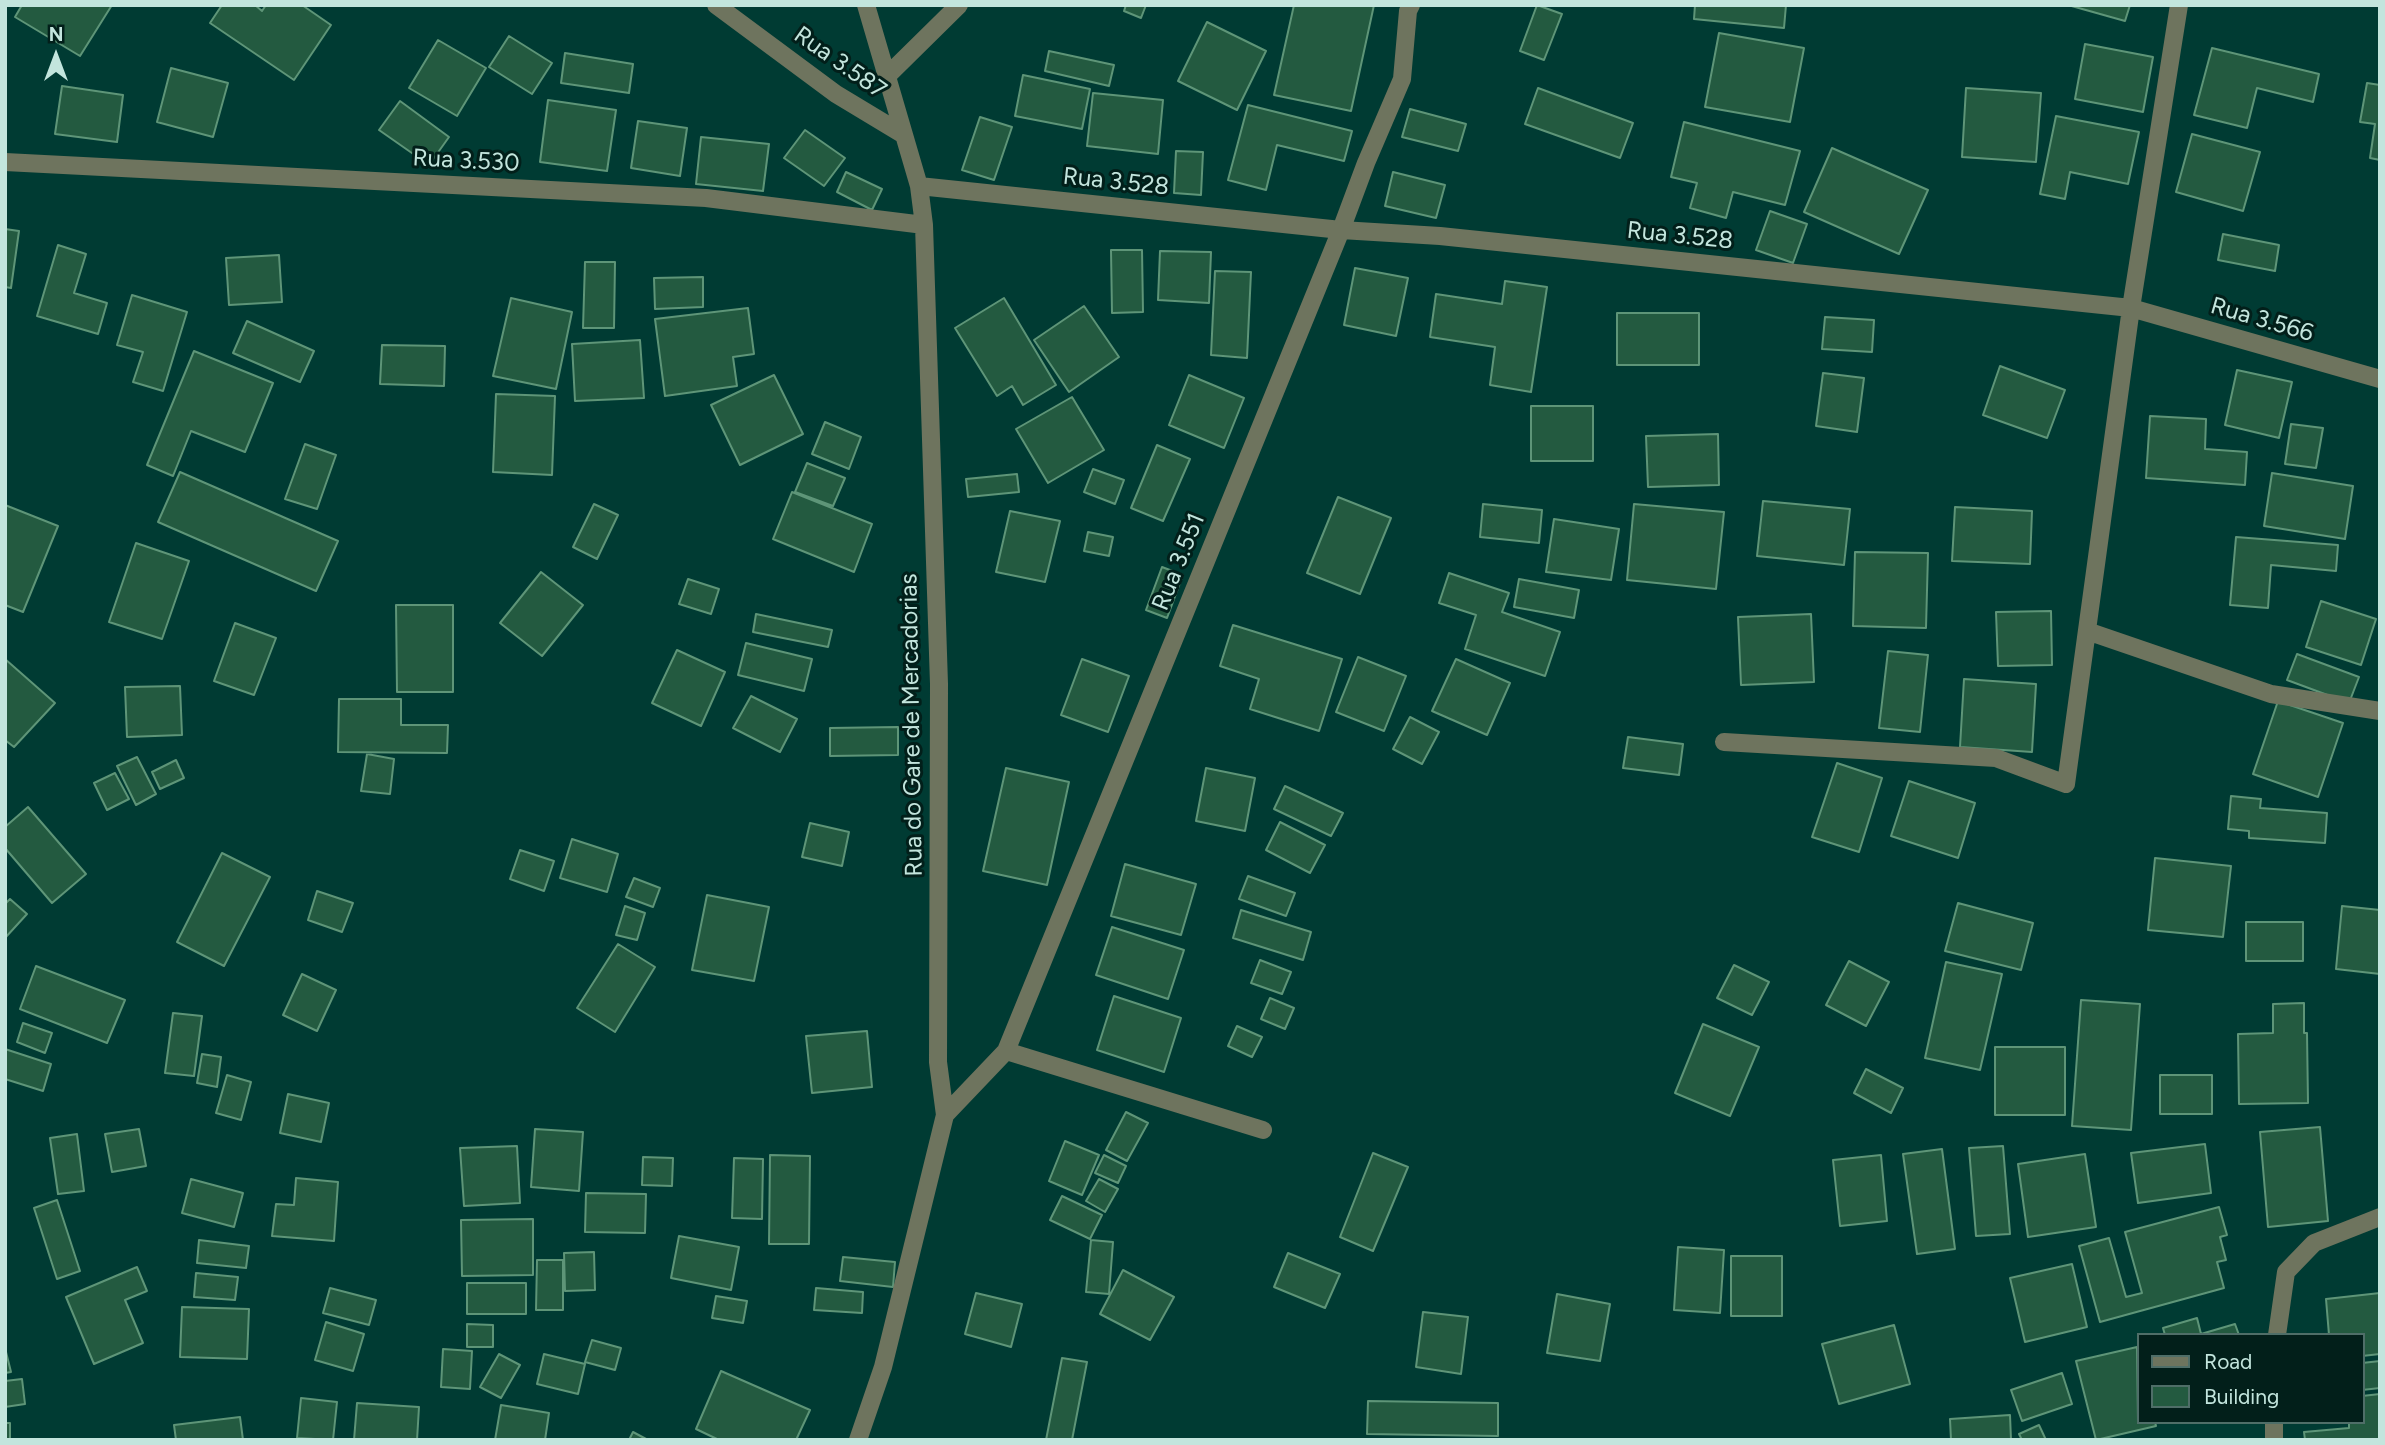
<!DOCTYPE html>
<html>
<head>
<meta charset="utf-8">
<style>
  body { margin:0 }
  #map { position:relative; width:2385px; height:1445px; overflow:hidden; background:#003b33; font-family:Figtree,sans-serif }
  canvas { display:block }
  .frame { position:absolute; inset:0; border:7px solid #c3e5dd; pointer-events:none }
  .legend { position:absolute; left:2137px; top:1333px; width:228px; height:91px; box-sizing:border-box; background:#021f1a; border:2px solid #4f6e68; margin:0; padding:9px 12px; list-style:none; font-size:21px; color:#c3e5dd }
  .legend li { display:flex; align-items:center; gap:14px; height:35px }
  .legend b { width:35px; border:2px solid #4f6e68 }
  .north { position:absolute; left:21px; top:21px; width:70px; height:70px; -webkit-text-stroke:5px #021f1a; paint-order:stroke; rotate:0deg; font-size:19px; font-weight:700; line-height:28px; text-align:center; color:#c3e5dd }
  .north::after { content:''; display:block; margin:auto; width:24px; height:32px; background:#c3e5dd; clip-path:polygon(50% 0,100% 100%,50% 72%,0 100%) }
</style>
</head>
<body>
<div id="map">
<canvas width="2385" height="1445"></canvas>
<div class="frame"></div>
<ul class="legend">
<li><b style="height:9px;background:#6e745e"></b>Road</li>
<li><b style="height:19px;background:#235a40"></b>Building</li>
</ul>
<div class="north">N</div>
</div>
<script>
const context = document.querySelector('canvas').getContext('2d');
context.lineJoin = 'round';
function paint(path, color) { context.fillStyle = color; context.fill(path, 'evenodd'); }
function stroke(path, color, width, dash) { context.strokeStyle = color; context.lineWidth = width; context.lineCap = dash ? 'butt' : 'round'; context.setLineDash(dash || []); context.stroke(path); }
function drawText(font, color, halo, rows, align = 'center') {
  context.font = font + ' Figtree,sans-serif'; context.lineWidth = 6; context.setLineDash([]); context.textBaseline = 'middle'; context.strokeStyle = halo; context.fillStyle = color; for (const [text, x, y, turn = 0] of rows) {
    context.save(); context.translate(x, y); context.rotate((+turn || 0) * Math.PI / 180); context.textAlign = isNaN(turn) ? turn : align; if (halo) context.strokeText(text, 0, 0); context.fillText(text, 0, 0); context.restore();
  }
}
const building = new Path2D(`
  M22 5H112L80 56 15 17Z
  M222 5H255L262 11 266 5H302L331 25 294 80 210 23Z
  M1126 5H1146L1141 18 1124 11Z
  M1294 5H1374L1351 111 1274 95Z
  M1537 5 1562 14 1544 60 1520 51Z
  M1695 5H1786L1784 28 1694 19Z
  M2068 5H2130L2125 21Z
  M1207 22 1266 51 1237 110 1178 81Z
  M1719 33 1804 48 1790 122 1705 107Z
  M509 36 552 63 532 94 489 67Z
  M438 40 486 68 457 116 409 88Z
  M2085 44 2153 57 2143 112 2075 99Z
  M2212 48 2319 74 2313 102 2257 88 2247 128 2194 115Z
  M1049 51 1114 65 1109 86 1045 71Z
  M565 53 633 64 629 93 561 83Z
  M171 68 228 83 213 137 157 122Z
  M1023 75 1090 89 1082 129 1015 116Z
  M2367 83 2380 85V160L2370 158 2375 124 2360 122Z
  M62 86 123 95 117 142 55 134Z
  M1538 88 1633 123 1620 158 1525 124Z
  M1966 88 2041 93 2036 162 1962 157Z
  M1093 93 1163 100 1158 154 1087 146Z
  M548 100 616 110 607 171 540 162Z
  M400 101 449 137 429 165 379 130Z
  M1248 105 1352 131 1344 161 1277 145 1266 190 1228 180Z
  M1410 109 1466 124 1458 151 1402 137Z
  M2056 116 2139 132 2128 184 2070 172 2065 199 2040 194Z
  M980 117 1012 127 994 180 962 170Z
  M638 121 687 128 680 176 631 168Z
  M1684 122 1800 151 1785 205 1733 192 1726 218 1690 208 1697 183 1671 177Z
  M805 130 845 158 824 186 784 158Z
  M2192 134 2260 152 2243 211 2176 192Z
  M701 137 769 144 763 191 696 184Z
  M1832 148 1928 190 1899 254 1804 212Z
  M1176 151 1203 152 1201 195 1174 193Z
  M846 172 882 189 872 210 837 192Z
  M1393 172 1445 185 1436 218 1385 206Z
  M1770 211 1807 224 1793 263 1756 250Z
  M5 229 19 231 11 288 5 287Z
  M2223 234 2279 245 2275 271 2218 260Z
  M58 245 86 254 74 293 107 303 98 334 37 316Z
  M1111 250H1142L1143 312 1112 313Z
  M1160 251 1211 252 1209 303 1158 300Z
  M279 255 282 302 229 305 226 258Z
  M585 262H615L614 328H583Z
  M1355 268 1408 278 1396 336 1344 325Z
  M1215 271 1251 272 1247 358 1211 355Z
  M703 277V307L655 309 654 278Z
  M1505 281 1547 287 1531 392 1490 385 1495 347 1430 337 1436 294 1502 304Z
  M132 295 187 312 163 391 133 382 143 352 117 345Z
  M511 298 572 312 556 389 493 376Z
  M1004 298 1056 385 1023 405 1012 386 997 396 955 328Z
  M1084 306 1119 357 1069 392 1034 340Z
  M748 308 754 354 733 357 737 386 665 396 655 319Z
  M1617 313H1699V365H1617Z
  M1825 317 1874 320 1872 352 1822 349Z
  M247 321 314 351 300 382 233 353Z
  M640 340 644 398 575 401 572 344Z
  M382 345 445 346 444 386 380 384Z
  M194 351 273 383 245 452 191 431 173 476 147 465Z
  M2000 366 2065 390 2047 438 1983 415Z
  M2237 370 2292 382 2279 438 2225 425Z
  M1823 373 1864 378 1857 432 1816 426Z
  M774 375 803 434 740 465 711 405Z
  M1189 375 1244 398 1224 448 1169 425Z
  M496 394 555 396 552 475 493 472Z
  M1072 397 1104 450 1048 483 1016 429Z
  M1531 406H1593V461H1531Z
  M2150 416 2206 419 2205 449 2247 452 2245 485 2146 478Z
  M825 422 861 437 849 469 812 454Z
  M2291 424 2323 428 2316 468 2285 464Z
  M1718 434 1719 485 1648 487 1646 436Z
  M305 444 336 455 317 509 285 499Z
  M1157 445 1190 459 1163 521 1131 508Z
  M807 463 845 478 833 506 795 492Z
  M1093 469 1124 480 1115 504 1084 492Z
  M180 472 338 541 316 591 158 522Z
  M2272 473 2353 486 2345 539 2264 526Z
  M1017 474 1019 492 968 497 966 479Z
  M792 492 872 524 854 572 773 539Z
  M1338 497 1391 518 1360 594 1307 573Z
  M1763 501 1850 509 1844 565 1757 556Z
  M594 504 618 515 597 559 573 547Z
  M1483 504 1542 510 1539 543 1480 537Z
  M1634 504 1724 512 1716 589 1627 580Z
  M5 505 58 526 23 612 5 605Z
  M1955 507 2032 511 2030 564 1952 561Z
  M1010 511 1060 521 1045 582 996 572Z
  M1554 519 1619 529 1611 580 1546 572Z
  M1088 532 1113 537 1109 556 1084 551Z
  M2236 537 2338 545 2336 571 2271 565 2268 608 2230 605Z
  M136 543 189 561 162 639 109 622Z
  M1855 552 1928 553 1926 628 1853 626Z
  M1162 567 1183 575 1167 618 1146 610Z
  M541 572 583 605 542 656 500 623Z
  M1449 573 1509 593 1502 612 1560 632 1545 676 1465 649 1476 615 1439 603Z
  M688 579 719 589 711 614 679 604Z
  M1519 579 1579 590 1574 618 1514 607Z
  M2321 601 2376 619 2361 665 2306 647Z
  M396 605H453V692H397Z
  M2051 611 2052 665 1998 666 1996 612Z
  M756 614 832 630 828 647 753 632Z
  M1811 614 1814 682 1741 685 1738 617Z
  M235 623 276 638 254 695 214 681Z
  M1233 625 1342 659 1319 731 1250 709 1259 679 1220 666Z
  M746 643 812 659 804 691 738 675Z
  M677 650 725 672 701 726 652 703Z
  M1888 651 1928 655 1920 732 1879 728Z
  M2297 654 2359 677 2349 703 2287 680Z
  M1358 657 1406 676 1384 731 1336 712Z
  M5 659 55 703 14 747 5 740Z
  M1082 659 1129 676 1108 732 1061 715Z
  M1456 659 1510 683 1487 735 1432 711Z
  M1964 679 2036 684 2032 752 1960 747Z
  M180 686 182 735 127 737 125 687Z
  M751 696 797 719 780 752 733 728Z
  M339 699H401V725H448L447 753 338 752Z
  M2278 701 2343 723 2318 797 2253 774Z
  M1410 717 1439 732 1422 764 1393 749Z
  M898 727V755L830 756V728Z
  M1628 737 1683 744 1679 775 1623 768Z
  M367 754 394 759 390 794 361 791Z
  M137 757 156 794 136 805 117 766Z
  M176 760 184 778 160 789 152 772Z
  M1837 763 1882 778 1859 852 1812 837Z
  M1006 768 1069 782 1047 885 983 871Z
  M1206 768 1255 778 1245 831 1196 821Z
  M115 773 129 799 107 810 94 783Z
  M1909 781 1975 803 1958 858 1891 836Z
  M1285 786 1343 813 1331 836 1274 809Z
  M2231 796 2261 799 2260 808 2327 813 2325 843 2249 838V831L2228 829Z
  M28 807 86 874 52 903 5 848V827Z
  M1280 822 1325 845 1310 873 1266 850Z
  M810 823 849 832 842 866 802 857Z
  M572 839 618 854 607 892 560 878Z
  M520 850 554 861 544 891 510 879Z
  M222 853 270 877 224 966 177 942Z
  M2155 858 2231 866 2223 937 2148 930Z
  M1125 864 1196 884 1181 935 1111 916Z
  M1248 876 1295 893 1286 916 1239 899Z
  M634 878 660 888 653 907 626 897Z
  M317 891 353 903 342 932 308 920Z
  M707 895 769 907 754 981 692 970Z
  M10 899 27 914 5 938V904Z
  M1958 903 2033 923 2021 970 1945 951Z
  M625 906 645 913 637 940 616 935Z
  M2342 906 2380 910V974L2336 969Z
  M1241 910 1311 932 1303 960 1233 938Z
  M2246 922H2303V961H2246Z
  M1112 927 1184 950 1168 999 1096 975Z
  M618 944 655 967 615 1032 577 1008Z
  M1260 960 1291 972 1282 994 1251 983Z
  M1849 961 1889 982 1866 1026 1826 1005Z
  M1946 962 2002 974 1980 1070 1925 1058Z
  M1734 965 1769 982 1752 1015 1717 998Z
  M36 966 125 1000 107 1043 20 1009Z
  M302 974 336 990 317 1031 283 1015Z
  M1114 996 1181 1018 1164 1072 1097 1050Z
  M1270 998 1294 1008 1285 1029 1261 1019Z
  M2081 1000 2140 1004 2131 1130 2072 1126Z
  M2304 1003V1033H2307L2308 1103 2239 1104 2238 1034 2273 1033V1004Z
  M173 1013 202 1016 194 1076 165 1073Z
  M23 1023 52 1033 45 1053 17 1042Z
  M1703 1024 1759 1047 1730 1116 1675 1093Z
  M1237 1026 1262 1037 1252 1057 1228 1046Z
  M867 1031 872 1087 812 1093 806 1036Z
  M1995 1047H2065V1115H1995Z
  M5 1049 51 1064 43 1091 5 1079Z
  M202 1054 221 1057 217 1087 197 1083Z
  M1866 1069 1903 1088 1891 1113 1854 1093Z
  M227 1075 251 1082 241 1120 216 1113Z
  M2160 1075H2212V1114H2160Z
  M288 1094 329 1103 321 1142 280 1133Z
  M1126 1112 1148 1123 1127 1161 1106 1150Z
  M2320 1127 2328 1221 2268 1227 2260 1132Z
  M139 1129 146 1166 112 1172 105 1134Z
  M535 1129 583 1132 579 1191 531 1187Z
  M77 1134 84 1191 58 1194 50 1138Z
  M1065 1141 1099 1155 1082 1195 1049 1181Z
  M2205 1144 2211 1193 2138 1203 2131 1153Z
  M517 1146 520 1203 464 1206 460 1148Z
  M2003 1146 2010 1234 1976 1236 1969 1148Z
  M1942 1149 1955 1249 1917 1254 1903 1154Z
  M1373 1153 1408 1167 1373 1251 1340 1237Z
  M2085 1154 2096 1227 2028 1237 2018 1164Z
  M770 1155 810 1156 809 1244H769Z
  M1104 1155 1126 1166 1118 1183 1095 1173Z
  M1881 1155 1887 1221 1840 1226 1833 1160Z
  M643 1157 673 1158 672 1186 642 1185Z
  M734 1158 763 1159 762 1219 732 1218Z
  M296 1178 338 1182 334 1241 272 1236 276 1204 294 1205Z
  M191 1179 243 1193 234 1227 182 1213Z
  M1099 1179 1118 1189 1105 1212 1086 1201Z
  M586 1193 646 1194 645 1233 585 1232Z
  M1062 1196 1102 1215 1090 1239 1050 1220Z
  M57 1200 80 1271 57 1279 34 1208Z
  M2219 1207 2227 1235 2220 1237 2226 1260 2217 1262 2224 1288 2100 1322 2079 1246 2109 1238 2126 1297 2142 1293 2125 1232Z
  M533 1219V1275L462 1276 461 1220Z
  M679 1236 739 1247 731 1290 671 1278Z
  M199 1240 249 1246 246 1268 197 1263Z
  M1091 1240 1113 1242 1109 1294 1086 1292Z
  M1678 1247 1724 1250 1720 1313 1674 1310Z
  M594 1252 595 1290 565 1291 564 1253Z
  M1288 1253 1340 1274 1325 1308 1274 1287Z
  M1731 1256H1782V1316H1731Z
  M843 1257 895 1262 893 1287 840 1281Z
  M537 1260H563V1310H536Z
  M2072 1264 2087 1327 2025 1342 2010 1278Z
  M137 1267 147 1291 125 1300 143 1343 94 1364 66 1297Z
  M1123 1270 1174 1297 1150 1340 1100 1314Z
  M196 1273 238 1277 235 1300 194 1297Z
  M467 1283H526V1314H467Z
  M330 1288 376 1300 369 1325 323 1313Z
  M816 1288 863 1292 862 1313 814 1310Z
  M976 1293 1022 1304 1011 1347 965 1334Z
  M2380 1293V1354L2362 1356V1335H2329L2326 1299Z
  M1557 1294 1610 1304 1600 1361 1547 1353Z
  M716 1296 747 1301 743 1323 712 1318Z
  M182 1307 249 1309 247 1359 180 1357Z
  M1423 1312 1468 1317 1461 1374 1416 1367Z
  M2197 1318 2201 1334 2235 1324 2239 1335H2165L2163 1328Z
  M326 1322 364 1334 353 1371 315 1360Z
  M467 1324 493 1325V1347H467Z
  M1894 1325 1910 1384 1839 1404 1822 1344Z
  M592 1340 621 1348 615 1370 585 1362Z
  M2137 1347 2138 1422H2155L2156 1426 2096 1440 2076 1361Z
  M5 1348 11 1372 5 1373Z
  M443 1349 472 1351 470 1389 441 1387Z
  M499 1354 520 1365 501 1398 480 1387Z
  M544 1354 585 1364 578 1394 537 1384Z
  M1062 1358 1087 1362 1072 1440H1046Z
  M2380 1361V1388L2362 1390V1363Z
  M721 1371 810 1410 796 1440H719L696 1429Z
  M2062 1373 2072 1404 2022 1421 2011 1390Z
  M22 1379 25 1404 5 1407V1381Z
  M2380 1394V1440H2305L2304 1432 2349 1428V1422H2362V1396Z
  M301 1398 337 1402 333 1440 297 1438Z
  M1368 1401 1498 1403V1436L1367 1434Z
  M357 1403 419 1407 417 1440H354Z
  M501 1405 549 1413 545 1440H495Z
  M2010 1415 2011 1440H1951L1950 1419Z
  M240 1417 243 1440H176L174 1425Z
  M5 1423H10V1440H5Z
  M2039 1425 2046 1440H2022L2019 1434Z
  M633 1432 648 1440H629Z`);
const minor = new Path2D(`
  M716 5 836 94 904 135
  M887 76 959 5
  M5 162 706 198 924 225
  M919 186 1341 230 1440 236 2131 308 2380 379
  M2087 631 2271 694 2380 711
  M1724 742 1996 758 2066 784 2131 308 2179 5
  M1006 1051 1263 1130
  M945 1115 1006 1051 1341 230 1366 163 1402 79 1408 11 1411 5
  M2277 1335 2286 1272 2314 1243 2380 1217
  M858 1440 883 1367 945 1115 938 1062 939 684 924 225 919 186 866 5
  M2274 1440V1422`);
const streetNames = [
  ["Rua 3.587",840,63,35],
  ["Rua 3.530",466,161,3],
  ["Rua 3.528",1116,182,6],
  ["Rua 3.528",1680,236,6],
  ["Rua 3.566",2262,320,16],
  ["Rua 3.551",1179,562,-68],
  ["Rua do Gare de Mercadorias",912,725,-91]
];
paint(building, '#235a40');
stroke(building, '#5e9578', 2);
stroke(minor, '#6e745e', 18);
drawText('24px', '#c3e5dd', '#021f1a', streetNames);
</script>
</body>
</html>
